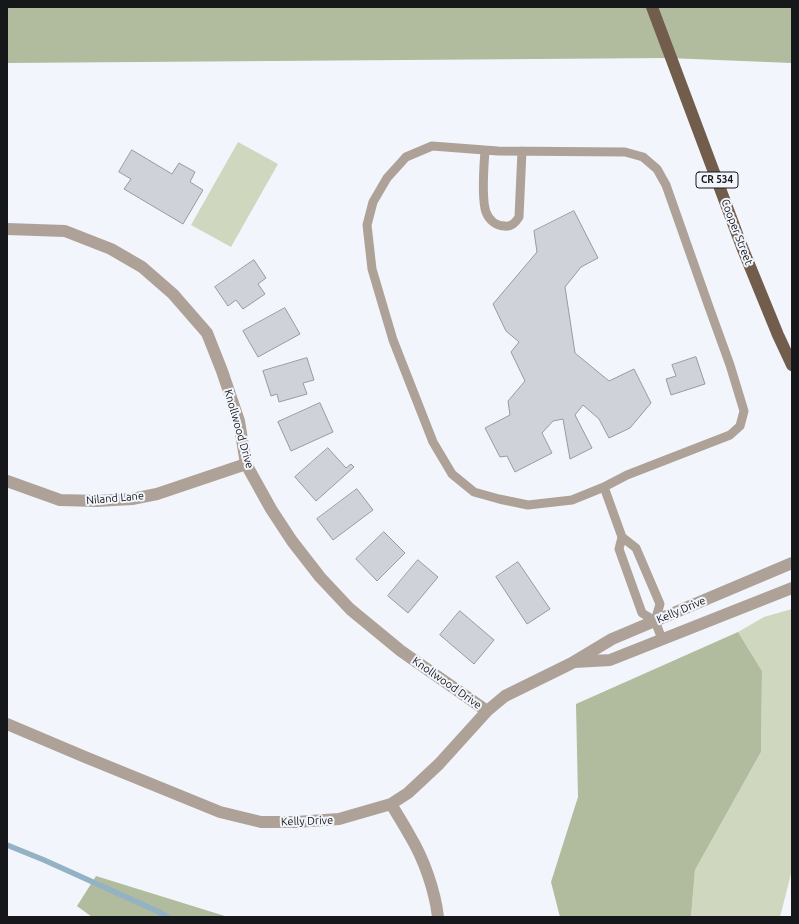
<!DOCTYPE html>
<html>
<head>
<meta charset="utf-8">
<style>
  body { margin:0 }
  #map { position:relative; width:799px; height:924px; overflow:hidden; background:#f2f5fb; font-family:Ubuntu,sans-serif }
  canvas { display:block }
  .frame { position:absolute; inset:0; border:8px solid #16171a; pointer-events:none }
</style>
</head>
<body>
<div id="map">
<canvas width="799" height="924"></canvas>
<div class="frame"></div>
</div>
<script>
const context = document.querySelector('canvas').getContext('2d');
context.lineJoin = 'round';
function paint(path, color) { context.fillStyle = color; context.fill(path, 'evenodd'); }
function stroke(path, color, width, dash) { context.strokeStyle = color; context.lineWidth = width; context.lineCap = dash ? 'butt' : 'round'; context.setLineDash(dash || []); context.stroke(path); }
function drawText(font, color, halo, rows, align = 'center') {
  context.font = font + ' Ubuntu,sans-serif'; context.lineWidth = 4; context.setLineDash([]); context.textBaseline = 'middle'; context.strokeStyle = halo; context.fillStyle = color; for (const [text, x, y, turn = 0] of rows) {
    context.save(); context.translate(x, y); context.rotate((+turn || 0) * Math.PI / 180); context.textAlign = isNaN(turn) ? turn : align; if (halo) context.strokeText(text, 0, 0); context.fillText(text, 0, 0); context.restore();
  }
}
const green = new Path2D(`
  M238 142 278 164 231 247 191 225Z
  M792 609V870L780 917H691L695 870 761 752 762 671 738 632 764 617Z`);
const forest = new Path2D(`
  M7 7H764L792 8V63L668 58 7 63Z
  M738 632 762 671 761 752 695 870 691 917H560L551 882 578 797 576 704Z
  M96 876 228 917H92L77 906Z`);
const stream = new Path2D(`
  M7 845 44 860 157 911 168 917`);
const building = new Path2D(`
  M132 150 172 174 179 163 195 172 190 182 203 190 183 224 124 189 131 179 119 172Z
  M574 211 598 258 581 267 565 287 575 353 609 381 634 369 651 403 630 428 609 438 599 419 583 405 575 415 592 448 570 459 563 419 553 421 542 433 552 453 515 472 507 456 500 457 485 428 510 415 508 401 525 381 511 352 519 342 506 331 493 304 537 252 534 231Z
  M254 260 266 278 258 284 265 294 243 309 236 300 228 306 215 287Z
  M285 308 300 334 258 357 243 331Z
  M696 357 705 384 671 395 666 379 676 376 672 365Z
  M307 358 314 380 303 383 307 394 279 402 277 394 271 396 263 371Z
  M320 403 333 432 291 451 278 422Z
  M328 448 346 468 351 464 354 467 316 501 295 477Z
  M357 489 373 510 333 540 317 519Z
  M384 532 405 553 377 581 356 559Z
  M418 560 438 577 408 613 388 596Z
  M518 562 550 609 527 624 496 577Z
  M460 611 494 640 474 664 440 635Z`);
const lane = new Path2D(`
  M485 150C484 166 481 198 486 212 489 220 496 226 505 226 511 227 516 222 519 217L522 151
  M604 487 572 500 528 505 499 499 474 492 452 474 433 442 393 340 372 269 367 225 373 202 387 178 406 157 432 146 498 151 625 152 643 157 657 169 666 185 709 307 730 365 744 411 740 426 730 435 627 475 604 487 622 537
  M655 621 660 604 636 548 622 537 619 549 642 613 655 621 662 639`);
const street = new Path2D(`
  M7 229 65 231 111 249 142 267 173 294 207 333 222 371 239 421 246 464 271 509 292 541 320 577 350 609 401 651 487 711
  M7 481 60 500 97 501 132 499 157 494 246 464
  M575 662 610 660 792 588
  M7 724 85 757 220 812 261 822H296L339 819 391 804 408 793 439 764 487 711 505 696 572 663 612 639 792 563
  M391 804C397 814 404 825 410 836 424 859 435 891 438 917`);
const primary = new Path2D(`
  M652 7 742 247 778 335 792 365`);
const shields = [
  [717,180,42]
];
const shieldNames = [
  ["CR 534",717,180]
];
const streetNames = [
  ["Cooper Street",737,232,69],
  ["Knollwood Drive",239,429,74],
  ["Niland Lane",115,498,-5],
  ["Kelly Drive",681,610,-23],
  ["Knollwood Drive",447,683,35],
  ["Kelly Drive",307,821,-2]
];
paint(green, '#cfd8bf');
paint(forest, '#b1bb9d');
stroke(stream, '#93b3c5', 5.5);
paint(building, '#cfd2d8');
stroke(building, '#989aa0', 1);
stroke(lane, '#aea298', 9);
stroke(street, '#aea298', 12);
stroke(primary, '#725d4c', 12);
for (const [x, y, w] of shields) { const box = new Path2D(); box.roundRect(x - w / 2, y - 8, w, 16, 3); context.fillStyle = '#f2f5fb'; context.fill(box); stroke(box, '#16171a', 1); }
drawText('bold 10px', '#16171a', null, shieldNames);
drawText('11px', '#16171a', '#f2f5fb', streetNames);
</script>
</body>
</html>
